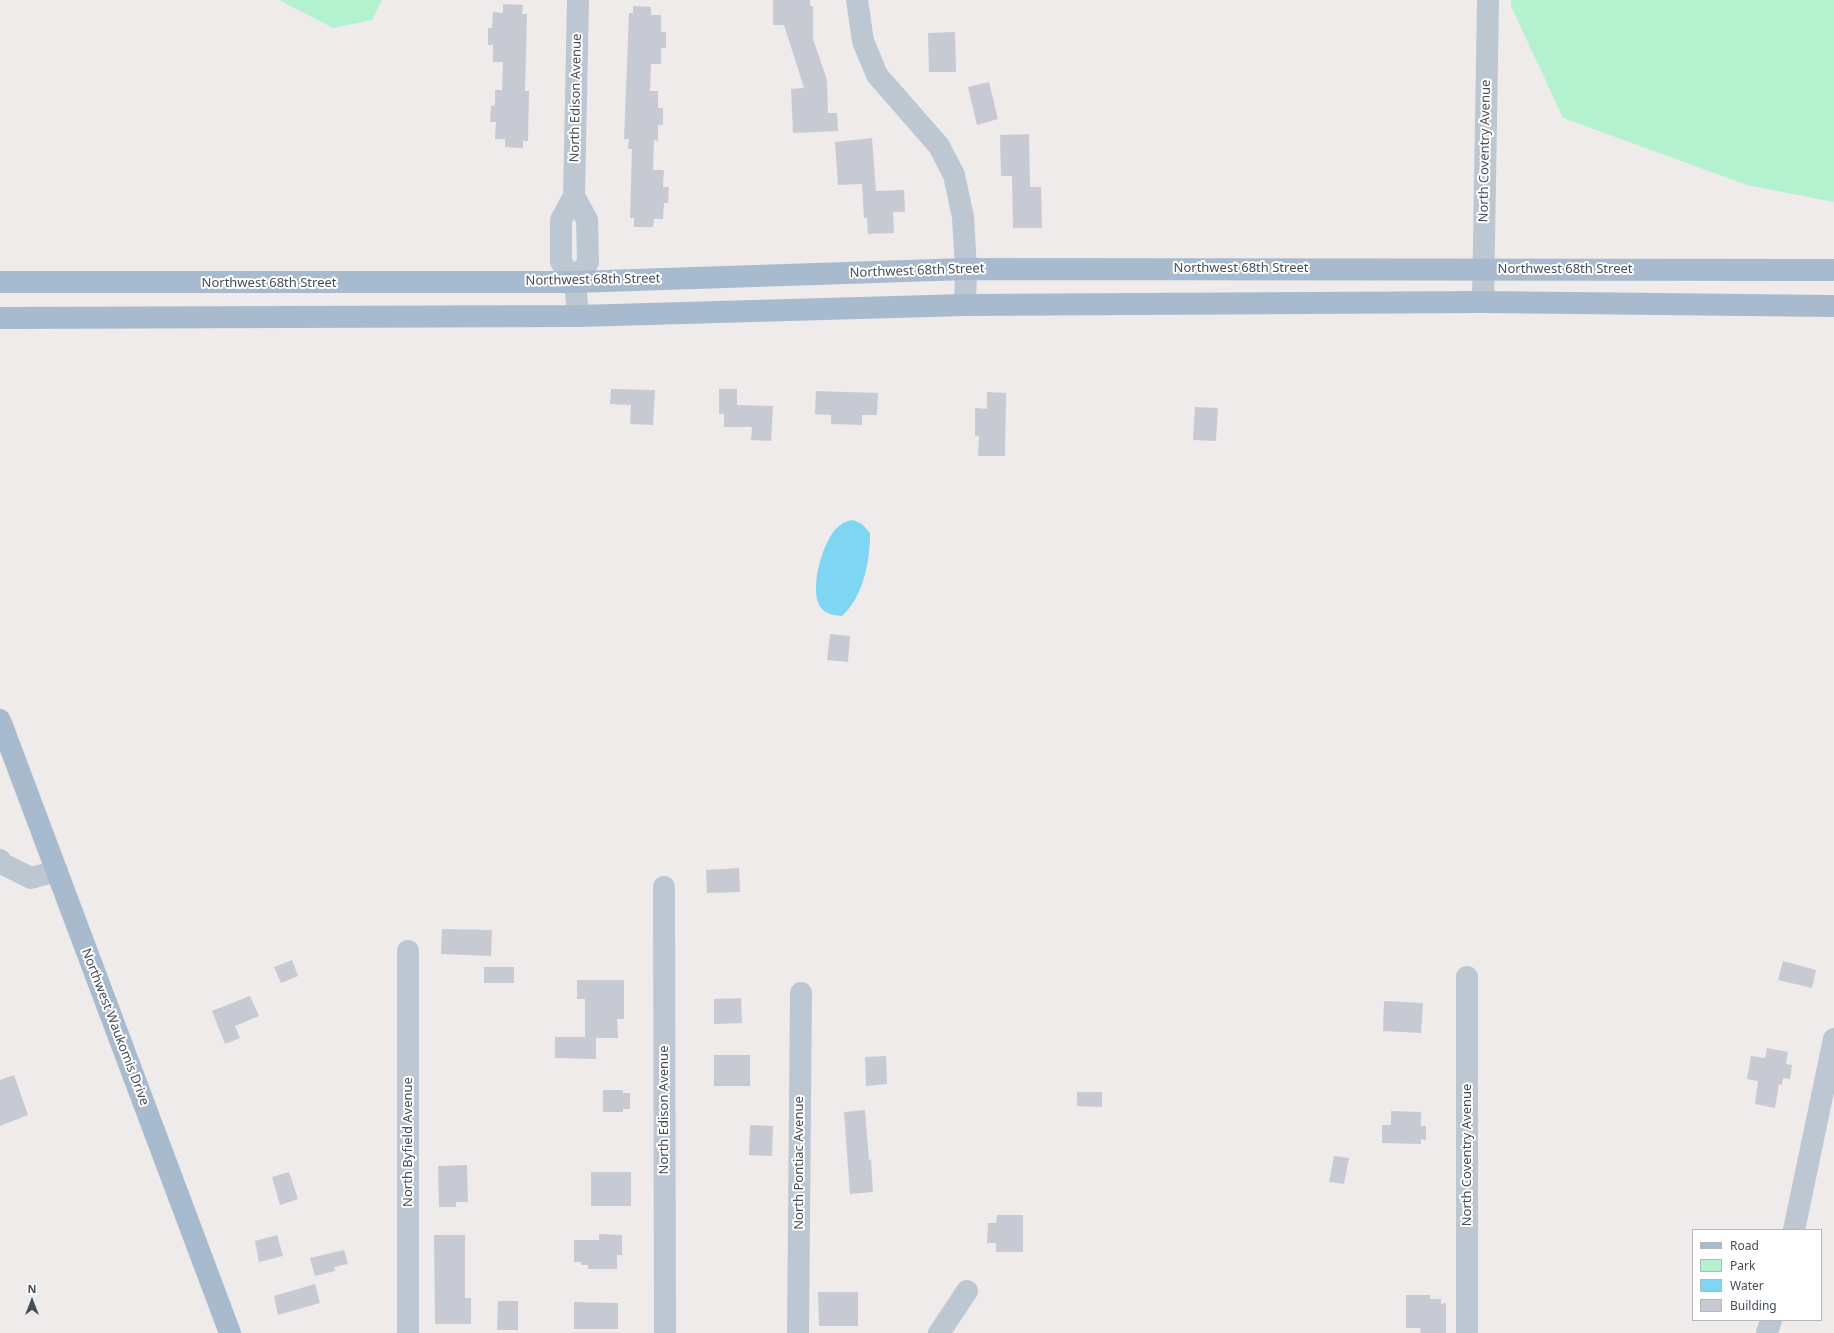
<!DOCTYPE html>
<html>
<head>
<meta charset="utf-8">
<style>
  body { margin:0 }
  #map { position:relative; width:1834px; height:1333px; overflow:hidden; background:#efebeb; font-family:"Noto Sans",sans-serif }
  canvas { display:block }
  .legend { position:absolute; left:1692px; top:1229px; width:130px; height:92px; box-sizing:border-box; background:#fff; border:1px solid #b4b8bd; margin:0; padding:5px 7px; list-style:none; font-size:12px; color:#434e5a }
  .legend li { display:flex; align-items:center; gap:8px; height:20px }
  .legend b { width:20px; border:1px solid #b4b8bd }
  .north { position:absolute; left:12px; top:1281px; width:40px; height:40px; -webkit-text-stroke:3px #fff; paint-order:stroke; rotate:0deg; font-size:11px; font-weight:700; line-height:16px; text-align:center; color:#434e5a }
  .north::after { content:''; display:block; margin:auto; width:14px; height:18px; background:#434e5a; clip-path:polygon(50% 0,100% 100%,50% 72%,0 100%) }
</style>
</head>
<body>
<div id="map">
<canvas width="1834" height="1333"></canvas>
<ul class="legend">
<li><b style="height:5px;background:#a8bacd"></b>Road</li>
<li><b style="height:11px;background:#b4f1ce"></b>Park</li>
<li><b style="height:11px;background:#7ed6f2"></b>Water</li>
<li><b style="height:11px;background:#c7cad2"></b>Building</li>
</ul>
<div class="north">N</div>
</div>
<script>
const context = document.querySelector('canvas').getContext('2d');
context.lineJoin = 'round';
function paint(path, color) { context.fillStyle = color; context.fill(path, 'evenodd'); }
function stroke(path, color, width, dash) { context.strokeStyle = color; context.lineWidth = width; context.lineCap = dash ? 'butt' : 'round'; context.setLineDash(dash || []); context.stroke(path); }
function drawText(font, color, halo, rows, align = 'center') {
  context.font = font + ' "Noto Sans",sans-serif'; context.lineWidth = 4; context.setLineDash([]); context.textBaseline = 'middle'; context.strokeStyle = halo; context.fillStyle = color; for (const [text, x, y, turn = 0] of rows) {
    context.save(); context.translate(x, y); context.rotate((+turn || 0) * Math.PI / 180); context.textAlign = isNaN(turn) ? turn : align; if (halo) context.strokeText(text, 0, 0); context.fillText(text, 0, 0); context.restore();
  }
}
const green = new Path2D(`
  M279 0H382L372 20 333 28Z
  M1511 0H1834V202L1747 185 1563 118 1511 6Z`);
const water = new Path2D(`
  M853 520 862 524 870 533C870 560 864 596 842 616 835 615 828 615 822 609 807 593 823 538 839 526 843 522 848 521 853 520Z`);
const building = new Path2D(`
  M773 0H810V6H813V39L827 80 828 113H837L838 131 793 133 791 89 804 88 784 25H773Z
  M503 4 523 5 522 14H527L525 91H529L528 141H523V148L505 147V139H495L496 122H490L491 105 495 106V90H502L503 62H493V45H488V28H492L493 12 503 13Z
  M633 6 651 7V15H661V32H666V48H661V64H651L650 91H658V108H663V125H658V141L654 140 653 170H664L663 187H669L668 203H664L663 219H654L653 227H634V218H630L632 149H628L629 139H624L629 13H633Z
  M955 32 956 72H929L928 33Z
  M989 82 998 119 977 125 968 87Z
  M1029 134 1030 187H1041L1042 228H1013L1012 176H1001L1000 135Z
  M872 138 876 191 904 190 905 212H893L894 233 868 234 867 218H864L862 184 838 185 835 142Z
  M611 389 655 390 653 425 630 424 631 405 610 404Z
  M719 389H737V405L773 406 771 441 751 440 752 427H724V414H719Z
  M816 391 878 393 877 415H862V425L831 424V415L815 414Z
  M987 392 1006 393 1005 456H978L979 436H975V408L987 409Z
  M1195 407 1218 408 1216 441 1193 440Z
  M830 634 850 636 848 662 827 660Z
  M739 868 740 892 707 893 706 870Z
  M442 929 492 930 491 956 441 954Z
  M292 960 298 976 281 983 274 967Z
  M1783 961 1816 970 1812 988 1778 980Z
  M484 967H514V983H484Z
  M577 980H624V1019H617L618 1038H596V1059L555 1058V1037H585V999H577Z
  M250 996 259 1016 235 1026 240 1038 225 1044 212 1011Z
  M741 998 742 1023 714 1024V999Z
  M1384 1001 1423 1003 1421 1033 1383 1031Z
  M1767 1048 1788 1052 1786 1064 1792 1065 1790 1079 1783 1078 1782 1085 1779 1084 1775 1108 1755 1104 1758 1081 1747 1079 1751 1056 1765 1058Z
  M714 1055H750V1086H714Z
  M886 1056 887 1084 866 1086 865 1057Z
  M14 1075 28 1115 0 1126V1080Z
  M603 1090H623V1093H630V1109H623V1112H603Z
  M1077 1092H1102V1107L1077 1106Z
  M865 1110 869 1160 871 1159 873 1192 850 1194 844 1112Z
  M1391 1111 1421 1112V1126H1426V1140L1421 1139V1144L1382 1143V1125H1391Z
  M750 1125 773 1126 772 1156 749 1155Z
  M1334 1156 1349 1158 1344 1184 1329 1182Z
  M467 1165 468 1202H456V1207H439L438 1166Z
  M289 1172 298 1199 280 1205 272 1177Z
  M591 1172H631V1206H591Z
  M997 1215H1023V1252H996V1243H987L988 1223H996Z
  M599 1234 622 1235V1255H617V1269H588V1265H581V1262H574V1240H599Z
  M277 1235 283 1256 259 1262 255 1241Z
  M434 1235H465V1298H471V1324H435Z
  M344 1250 348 1264 334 1267 335 1271 315 1276 310 1258Z
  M315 1284 320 1303 278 1315 274 1296Z
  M818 1292H858V1326H819Z
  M1406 1295H1430V1299H1441V1304L1446 1303V1333H1421L1420 1328H1406Z
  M498 1301H518V1330H497Z
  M574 1302 618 1303V1329H574Z`);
const minor = new Path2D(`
  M857 0 863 41 877 75 939 146 954 175 963 217 966 269 965 305
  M574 196 561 220V262L575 282 578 316
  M575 282 588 262 587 220 574 196 578 0
  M1483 302 1488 0
  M0 860 1 863 31 878 57 871
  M664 887 665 1333
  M408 951V1333
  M1467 977V1333
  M1794 1230 1834 1039
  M798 1333 801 993
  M939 1333 967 1291
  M1767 1333 1771 1320`);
const major = new Path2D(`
  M0 282H575L966 269 1834 270
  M0 318 578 316 965 305 1483 302 1834 306
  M0 720 230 1333`);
const streetNames = [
  ["North Edison Avenue",576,98,-89],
  ["North Coventry Avenue",1485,151,-89],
  ["Northwest 68th Street",1241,268],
  ["Northwest 68th Street",1565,269],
  ["Northwest 68th Street",917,271,-2],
  ["Northwest 68th Street",593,280,-1],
  ["Northwest 68th Street",269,283],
  ["Northwest Waukomis Drive",115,1027,69],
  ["North Edison Avenue",664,1110,-90],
  ["North Byfield Avenue",408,1142,-90],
  ["North Coventry Avenue",1467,1155,-90],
  ["North Pontiac Avenue",799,1163,-90]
];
paint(green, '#b4f1ce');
paint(water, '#7ed6f2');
paint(building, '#c7cad2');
stroke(minor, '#bdc7d2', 22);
stroke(major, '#a8bacd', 22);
drawText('13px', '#434e5a', '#fff', streetNames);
</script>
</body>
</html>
